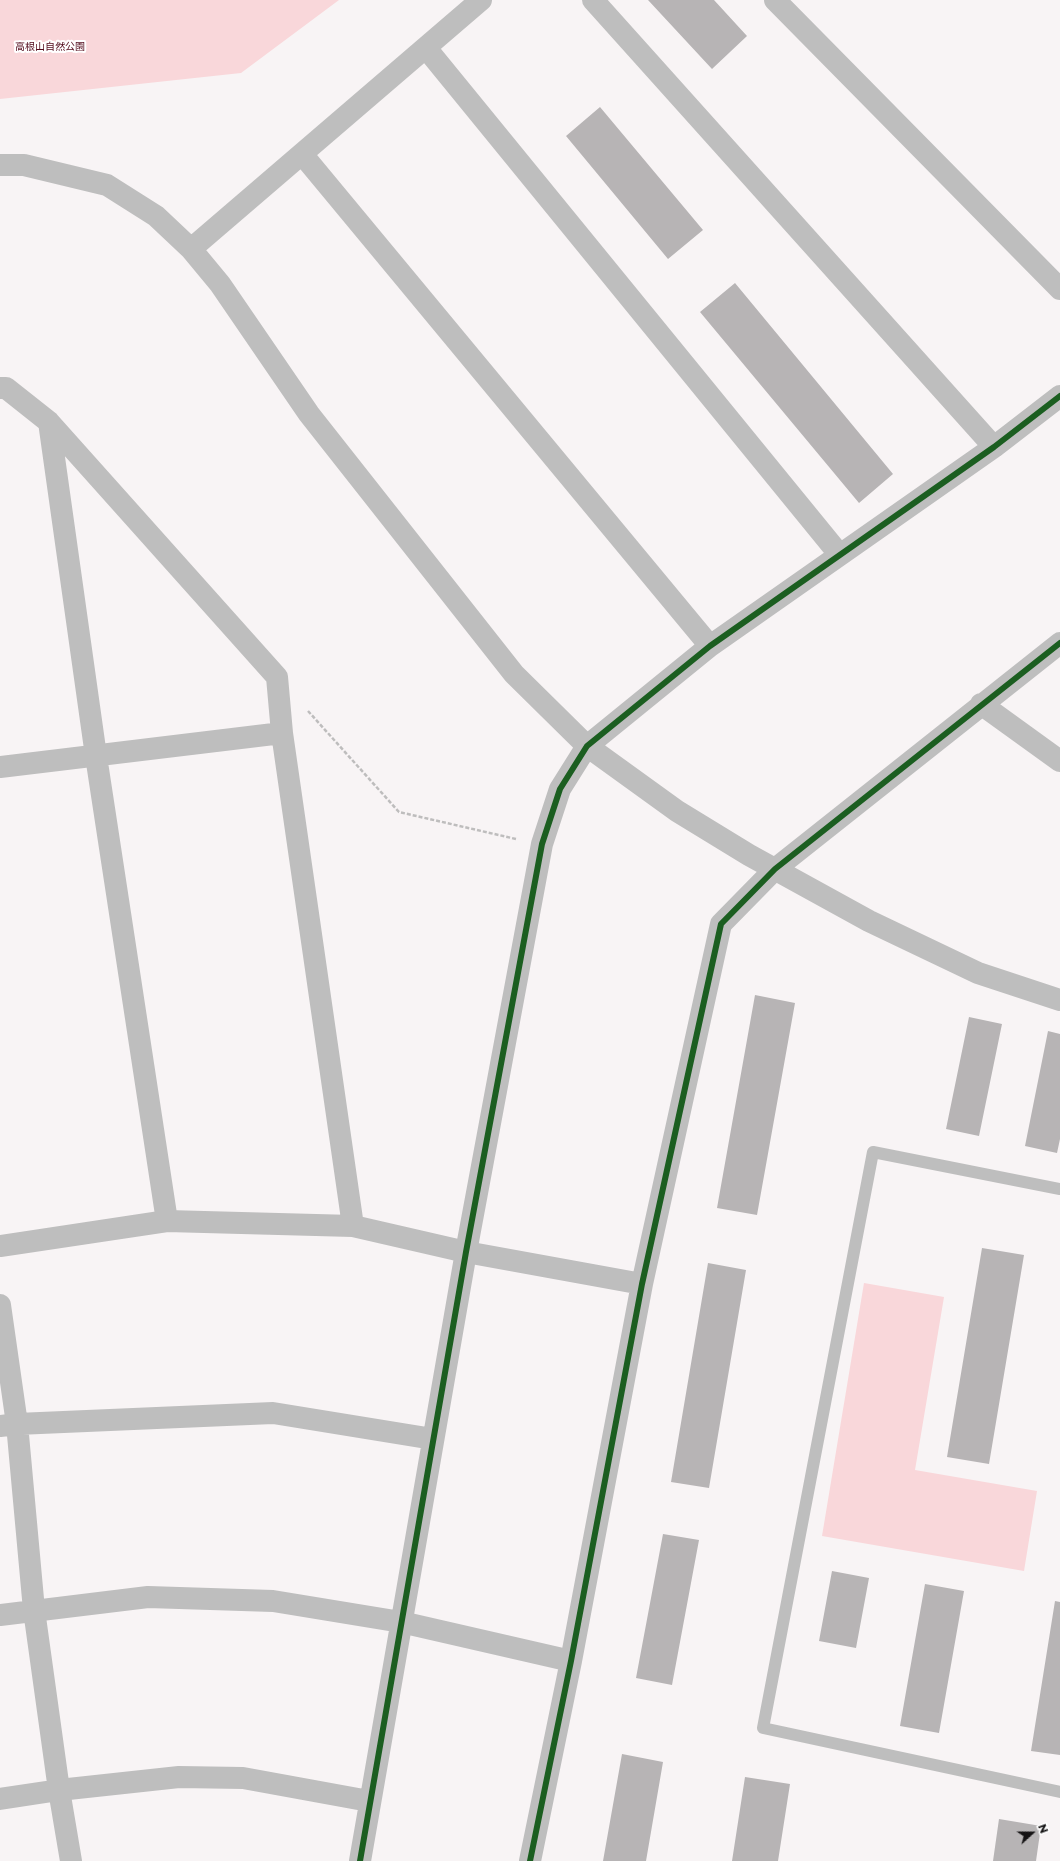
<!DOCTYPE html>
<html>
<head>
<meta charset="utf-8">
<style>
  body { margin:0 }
  #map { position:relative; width:1060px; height:1861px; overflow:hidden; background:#f8f4f5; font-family:Montserrat,sans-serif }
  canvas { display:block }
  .north { position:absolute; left:1012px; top:1813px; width:40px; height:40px; -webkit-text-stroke:3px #fff; paint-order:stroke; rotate:69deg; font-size:11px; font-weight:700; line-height:16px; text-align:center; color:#151314 }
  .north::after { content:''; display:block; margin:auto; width:14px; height:18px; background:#151314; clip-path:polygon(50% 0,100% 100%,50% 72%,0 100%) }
</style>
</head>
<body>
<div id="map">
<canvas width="1060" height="1861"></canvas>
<div class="north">N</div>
</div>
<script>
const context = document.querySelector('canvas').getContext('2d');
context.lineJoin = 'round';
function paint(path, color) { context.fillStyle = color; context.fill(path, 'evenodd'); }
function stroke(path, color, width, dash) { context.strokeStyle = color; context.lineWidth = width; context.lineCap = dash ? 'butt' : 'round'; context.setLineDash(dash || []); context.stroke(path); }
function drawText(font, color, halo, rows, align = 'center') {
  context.font = font + ' Montserrat,"Noto Sans JP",sans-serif'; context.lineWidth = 4; context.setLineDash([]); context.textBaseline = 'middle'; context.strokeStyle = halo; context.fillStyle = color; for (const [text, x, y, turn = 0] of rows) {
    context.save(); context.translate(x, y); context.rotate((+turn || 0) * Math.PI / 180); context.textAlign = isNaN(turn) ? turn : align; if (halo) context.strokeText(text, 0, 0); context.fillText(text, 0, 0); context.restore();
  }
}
const green = new Path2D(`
  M0 0H339L241 73 0 99Z
  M864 1283 944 1297 915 1470 1037 1491 1024 1571 822 1536Z`);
const building = new Path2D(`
  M648 0H714L747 36 712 69Z
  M600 107 703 230 668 259 566 136Z
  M735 283 893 474 859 503 700 312Z
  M755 995 795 1003 757 1215 717 1208Z
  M969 1017 1002 1024 979 1136 946 1129Z
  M1048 1031 1060 1034V1139L1057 1153 1025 1146Z
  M982 1248 1024 1255 989 1464 947 1457Z
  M708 1263 746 1270 709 1488 671 1482Z
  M663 1534 699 1540 672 1685 636 1678Z
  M832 1571 869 1578 856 1648 819 1641Z
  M925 1584 964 1591 939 1733 900 1726Z
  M1055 1601 1060 1602V1755L1031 1751Z
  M622 1754 663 1762 646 1861H603Z
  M745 1777 790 1784 778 1861H732Z
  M999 1819 1041 1826 1036 1861H993Z`);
const path = new Path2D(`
  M308 711 399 812 516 839`);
const service = new Path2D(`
  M1060 1189 873 1152 763 1728 1060 1792`);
const minor = new Path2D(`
  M593 0 994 447
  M775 0 1060 289
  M426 48 839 554
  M302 154 710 646
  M0 165H24L107 185 156 216 191 249 220 284 309 414 514 674 587 746 677 811 749 855 869 921 978 973 1060 1000
  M191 249 481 0
  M0 388H6L49 422 277 677 282 733 353 1226
  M49 422 96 756 167 1221
  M981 704 1060 761
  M0 767 282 733
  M0 1246 167 1221 353 1226 466 1252 642 1284
  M0 1305 17 1424 34 1610 59 1790 71 1861
  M0 1426 17 1424 273 1413 433 1439
  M0 1615 148 1597 273 1601 401 1622 571 1661
  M0 1799 59 1790 179 1777 243 1778 369 1801
  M360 1861 466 1252 542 844 560 789 587 746 710 646 994 447 1060 396
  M530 1861 571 1661 642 1284 721 924 775 869 1060 643`);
const cycleway = new Path2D(`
  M360 1861 466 1252 542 844 560 789 587 746 710 646 994 447 1060 396
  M530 1861 571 1661 642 1284 721 924 775 869 1060 643`);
const parkNames = [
  ["高根山自然公園",50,47]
];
paint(green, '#f9d7da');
paint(building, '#b7b4b5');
stroke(path, '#bebdbd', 2.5, [4, 2]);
stroke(service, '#bebebe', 12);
stroke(minor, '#bebebe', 22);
stroke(cycleway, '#1b5e20', 6);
drawText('10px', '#520b1c', '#fff', parkNames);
</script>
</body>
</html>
